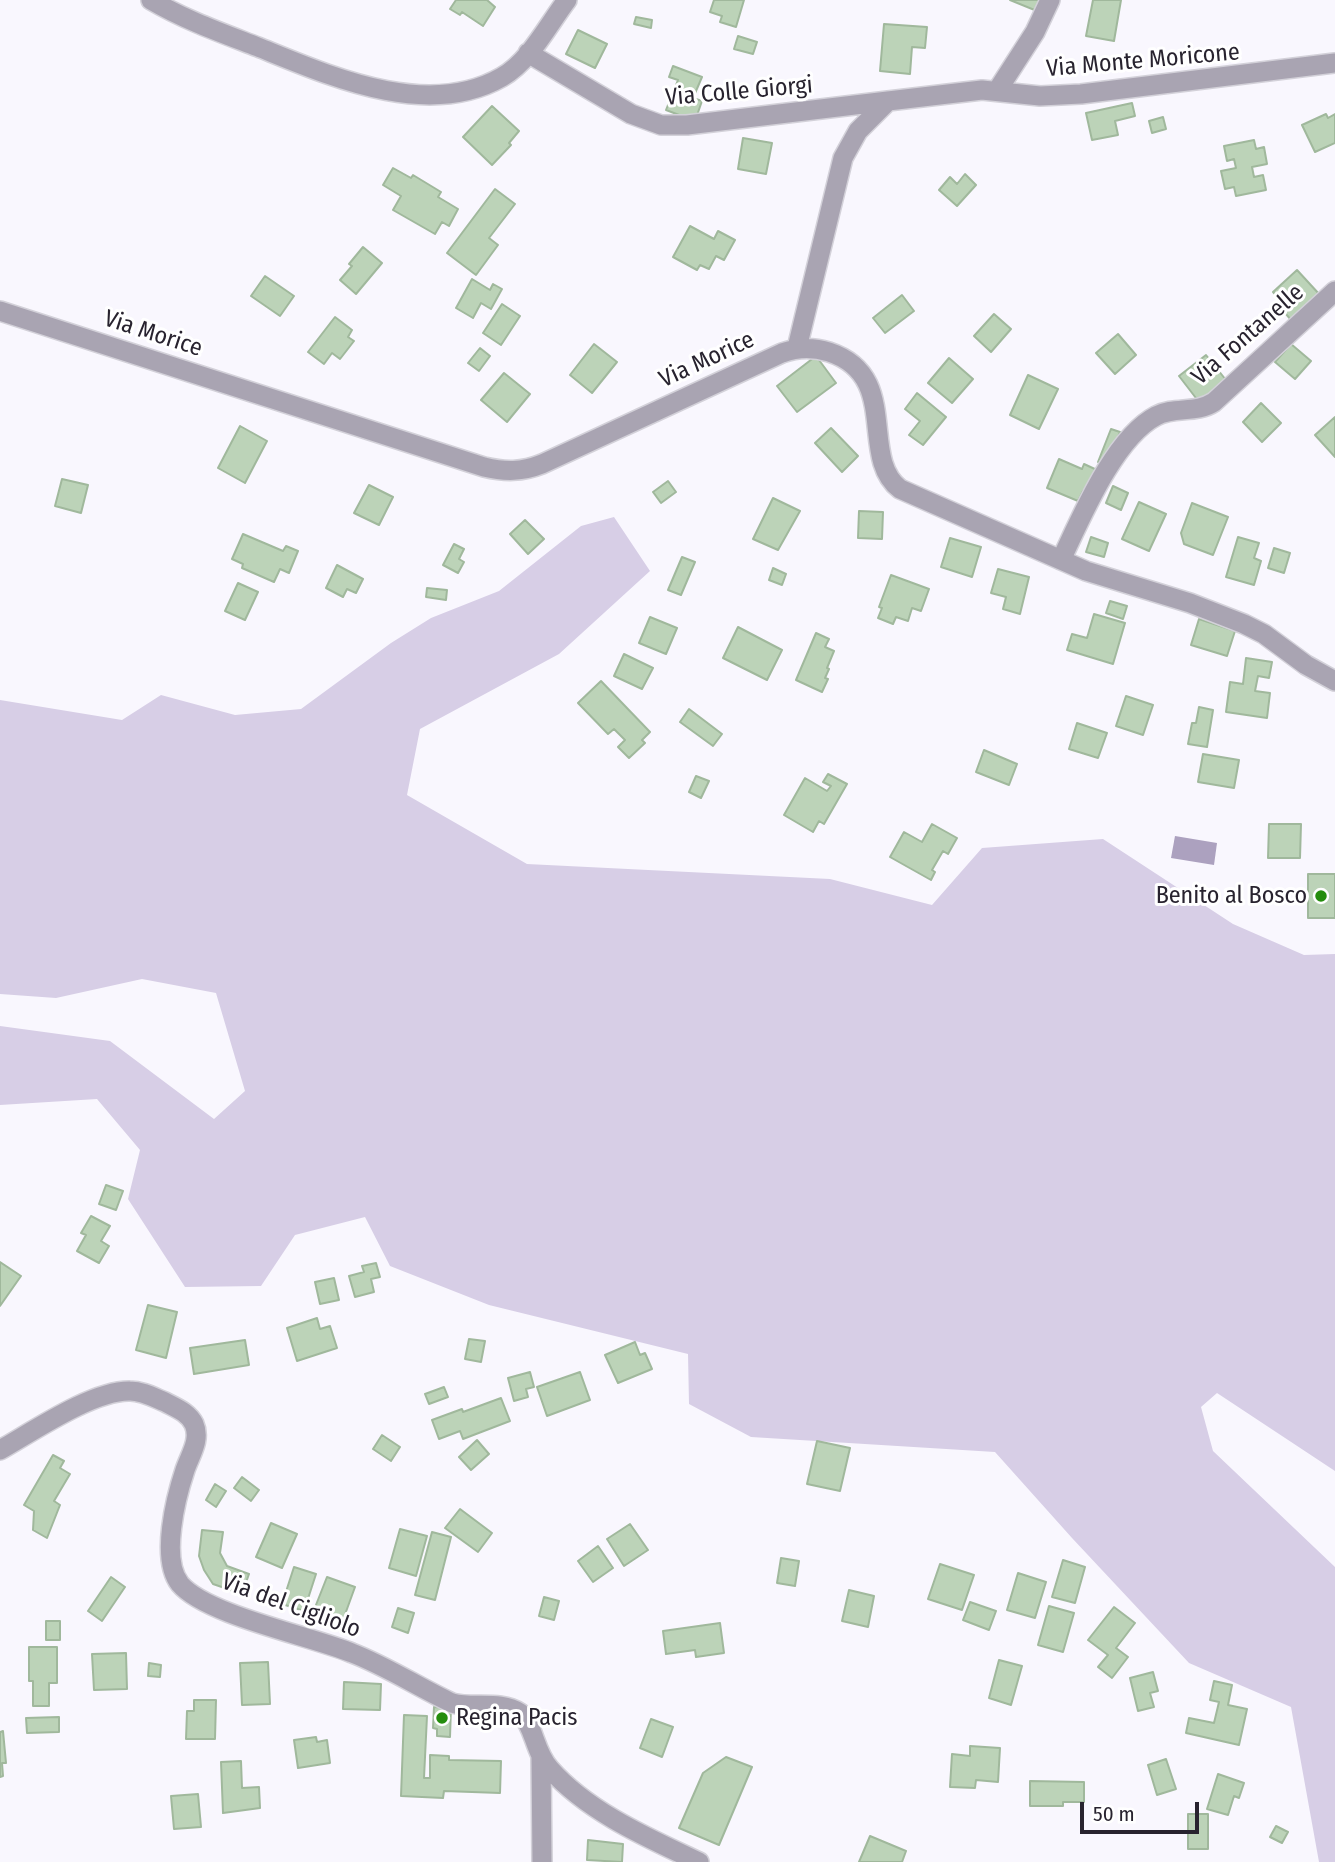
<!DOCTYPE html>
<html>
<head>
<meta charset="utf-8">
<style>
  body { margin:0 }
  #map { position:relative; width:1335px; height:1862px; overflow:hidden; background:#f9f7fe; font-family:"Fira Sans Condensed",sans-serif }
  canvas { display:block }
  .scale { position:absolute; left:1080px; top:1802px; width:119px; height:32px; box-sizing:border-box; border:4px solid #28232f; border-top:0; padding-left:9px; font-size:21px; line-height:24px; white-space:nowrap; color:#28232f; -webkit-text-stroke:5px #fff; paint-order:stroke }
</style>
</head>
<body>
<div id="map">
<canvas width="1335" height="1862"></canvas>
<div class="scale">50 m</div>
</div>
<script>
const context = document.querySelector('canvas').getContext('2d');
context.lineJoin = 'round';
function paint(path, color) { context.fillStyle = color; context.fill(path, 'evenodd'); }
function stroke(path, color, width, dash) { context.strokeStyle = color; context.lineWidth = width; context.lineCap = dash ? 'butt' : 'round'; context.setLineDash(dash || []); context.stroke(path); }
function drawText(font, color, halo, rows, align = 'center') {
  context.font = font + ' "Fira Sans Condensed",sans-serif'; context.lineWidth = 6; context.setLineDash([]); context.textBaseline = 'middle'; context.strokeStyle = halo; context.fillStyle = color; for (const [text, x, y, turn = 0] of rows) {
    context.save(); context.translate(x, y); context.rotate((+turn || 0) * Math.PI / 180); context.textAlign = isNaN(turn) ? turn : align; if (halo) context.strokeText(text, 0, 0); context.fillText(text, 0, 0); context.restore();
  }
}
const green = new Path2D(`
  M614 517 650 571 559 654 420 729 407 795 527 864 830 879 932 905 982 848 1103 839 1233 924 1304 955 1335 954V1471L1217 1393 1201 1407 1213 1451 1335 1567V1862H1319L1291 1707 1189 1663 1072 1538 995 1452 751 1437 689 1404 688 1354 489 1305 390 1266 365 1217 295 1235 261 1286 185 1287 128 1199 140 1150 97 1099 0 1105V1026L110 1041 214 1119 245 1091 216 993 142 979 56 998 0 994V700L122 720 161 695 235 715 301 709 391 643 431 618 499 591 581 526Z`);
const water = new Path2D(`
  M1175 836 1217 843 1214 865 1171 858Z`);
const building = new Path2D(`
  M456 0H487L495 7 483 26 462 12 460 15 450 9Z
  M714 0H744L736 27 720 22 722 16 710 12Z
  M1010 0H1041L1037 11Z
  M1093 0H1121L1114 41 1086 36Z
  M636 17 652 20 651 28 634 24Z
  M884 24 927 27 925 48 912 47 910 74 880 71Z
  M578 30 607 44 595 68 566 54Z
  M738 36 757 42 753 54 734 49Z
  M673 66 702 77 693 98 702 101 695 121 666 110 678 80 669 77Z
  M1132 103 1135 116 1115 121 1118 135 1092 140 1086 113Z
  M492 106 519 131 509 143 511 145 492 165 463 137Z
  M1326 114 1328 118 1335 114V143L1315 152 1302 125Z
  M1163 117 1166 129 1152 133 1149 121Z
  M743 138 772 143 766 174 738 169Z
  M1254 140 1256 149 1264 147 1267 164 1252 167 1254 177 1263 175 1266 190 1236 196 1234 187 1225 189 1221 171 1236 168 1234 159 1227 161 1224 146Z
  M393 168 411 178 413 175 441 192 438 197 458 209 449 226 442 222 435 234 393 210 401 196 383 185Z
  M965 174 976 185 957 206 939 190 950 177 957 184Z
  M495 189 515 204 489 238 498 245 476 275 447 253Z
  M690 226 714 239 718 231 735 240 724 260 716 256 709 269 700 265 697 270 673 257Z
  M363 247 382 263 356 294 340 280 352 266 349 264Z
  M1297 270 1320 295 1292 321 1279 306 1283 303 1273 292Z
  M265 276 294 296 280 316 251 296Z
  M472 279 490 290 493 284 502 289 491 309 481 303 473 318 456 308Z
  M902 295 914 311 885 333 873 318Z
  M502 304 520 316 501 345 483 333Z
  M994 314 1011 329 991 352 974 336Z
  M335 317 352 330 348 337 354 341 340 359 332 353 324 364 308 352Z
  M1118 334 1136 355 1115 374 1096 353Z
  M594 344 617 362 592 393 570 375Z
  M1291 344 1311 361 1295 379 1275 362Z
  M480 348 490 356 479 371 468 363Z
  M1206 355 1226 380 1199 402 1179 376Z
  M816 356 836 383 797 412 777 386Z
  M949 358 973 379 952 403 928 383Z
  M504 373 530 394 507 422 481 400Z
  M1028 375 1058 389 1039 429 1010 415Z
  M917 393 946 417 923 445 909 435 920 421 905 409Z
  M1261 403 1281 423 1262 442 1243 422Z
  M1335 417V457L1315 435Z
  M240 426 267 441 245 483 218 468Z
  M831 428 858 456 842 472 815 443Z
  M1111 429 1120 432 1107 465 1098 462Z
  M1059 459 1082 469 1084 464 1097 470 1088 493 1083 491 1078 501 1047 488Z
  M62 479 88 485 81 513 55 506Z
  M668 481 676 492 661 503 653 492Z
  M369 485 393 497 379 525 354 513Z
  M1113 486 1128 493 1121 510 1106 503Z
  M773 498 800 511 778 550 753 539Z
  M1139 502 1166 514 1149 551 1122 539Z
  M1192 503 1228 517 1213 555 1184 544 1181 533Z
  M859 511 883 512 882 539 858 538Z
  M525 520 544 539 528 554 510 534Z
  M243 534 283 551 286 546 298 551 289 573 280 569 274 582 242 568 243 564 232 559Z
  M1091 537 1108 543 1104 557 1086 552Z
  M1238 537 1259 543 1254 558 1261 561 1254 585 1226 577Z
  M950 538 981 547 972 577 941 567Z
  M454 544 464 549 459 559 464 562 458 573 443 565Z
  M1274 548 1290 553 1284 573 1268 568Z
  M682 557 695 562 681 595 668 590Z
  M337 565 363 579 356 593 347 589 343 597 326 588Z
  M773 568 786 574 782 585 769 580Z
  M998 569 1029 577 1020 614 1003 609 1006 597 991 593Z
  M891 575 929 589 921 611 912 608 908 621 896 617 893 624 878 618 882 608 879 607Z
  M238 583 258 592 245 620 225 611Z
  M427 588 447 590 446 600 426 597Z
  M1110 601 1127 606 1123 619 1106 613Z
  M1094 614 1125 623 1113 664 1067 650 1072 634 1087 638Z
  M650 617 677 628 666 654 639 643Z
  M1199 619 1235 631 1227 656 1191 645Z
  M738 627 782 650 767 680 723 658Z
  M816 633 829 639 825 647 834 651 827 668 829 669 825 678 828 679 822 692 796 680Z
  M624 654 653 668 642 689 614 676Z
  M1246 658 1272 662 1269 678 1258 676 1255 691 1270 693 1267 718 1226 712 1230 682 1243 684Z
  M601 681 650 732 642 740 645 743 629 758 618 747 625 740 614 729 608 734 578 703Z
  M1126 696 1153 705 1143 735 1116 726Z
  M1199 707 1213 710 1207 747 1188 744 1192 723H1196Z
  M689 709 722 734 713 746 680 722Z
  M1077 723 1107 733 1098 758 1069 749Z
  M984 750 1017 764 1009 785 976 772Z
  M1203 754 1239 760 1234 788 1198 782Z
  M828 774 847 784 824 824 819 821 813 832 784 815 805 778 827 791 831 786 823 782Z
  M696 776 709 781 701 798 689 792Z
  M932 824 957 838 948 854 943 851 932 870 935 872 931 880 890 857 904 832 922 842Z
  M1269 824H1301L1300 858H1268Z
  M1308 874H1335V918H1308Z
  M106 1185 123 1191 116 1210 99 1204Z
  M91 1216 110 1226 101 1241 109 1246 99 1263 77 1251 86 1235 81 1233Z
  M0 1262 21 1276 0 1306Z
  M376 1263 380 1277 371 1279 374 1292 355 1297 349 1276 364 1272 362 1266Z
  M334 1278 339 1300 320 1304 315 1282Z
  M148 1305 177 1312 166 1358 136 1350Z
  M317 1318 320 1329 330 1326 337 1348 297 1361 287 1328Z
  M469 1339 485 1341 481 1362 465 1359Z
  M245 1340 249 1365 194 1374 190 1348Z
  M635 1342 640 1355 645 1353 652 1369 618 1383 605 1355Z
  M530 1372 534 1387 526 1389 528 1397 514 1401 508 1378Z
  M580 1372 590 1400 547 1416 537 1387Z
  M444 1387 448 1397 429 1404 425 1394Z
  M501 1398 510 1421 463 1439 460 1431 439 1439 432 1420 462 1409 463 1412Z
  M382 1435 400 1447 391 1461 373 1449Z
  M477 1440 489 1454 471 1470 459 1457Z
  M817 1441 850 1448 840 1491 807 1484Z
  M53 1455 64 1461 60 1468 70 1474 54 1501 60 1505 47 1538 33 1530 34 1511 24 1505Z
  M242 1477 259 1490 251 1501 234 1488Z
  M215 1484 226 1491 216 1507 206 1500Z
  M460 1509 492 1533 478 1552 445 1528Z
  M271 1523 297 1534 282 1568 256 1557Z
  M630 1524 648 1550 624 1566 607 1539Z
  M400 1529 427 1536 416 1576 389 1568Z
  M202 1530 223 1532 220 1553 227 1566 249 1574 242 1594 213 1584 204 1570 199 1556Z
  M432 1532 451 1537 435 1600 415 1595Z
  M598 1546 613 1568 593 1582 578 1561Z
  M781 1558 799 1561 795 1586 777 1583Z
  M1063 1560 1085 1567 1075 1603 1052 1597Z
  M940 1564 974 1575 962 1610 928 1599Z
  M294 1567 316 1574 304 1611 282 1604Z
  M1018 1573 1046 1582 1035 1618 1007 1610Z
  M111 1577 125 1587 102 1621 88 1611Z
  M327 1577 355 1587 343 1620 314 1610Z
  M849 1590 874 1596 868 1627 842 1621Z
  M544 1597 559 1601 554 1620 539 1616Z
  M970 1602 996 1611 989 1630 963 1620Z
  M1049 1606 1074 1613 1063 1652 1038 1645Z
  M1114 1607 1135 1623 1116 1648 1128 1657 1112 1678 1098 1667 1108 1655 1088 1640Z
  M398 1608 414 1613 408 1633 392 1627Z
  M46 1621H60V1640H46Z
  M720 1623 724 1653 696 1657 695 1650 666 1654 663 1631Z
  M29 1647H57V1683H49V1706H33V1681H29Z
  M126 1653 127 1689 94 1690 92 1654Z
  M999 1660 1022 1666 1011 1705 989 1698Z
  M268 1662 270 1704 242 1705 240 1663Z
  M149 1663 161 1665 160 1677 148 1676Z
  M1153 1672 1158 1691 1150 1693 1154 1707 1138 1711 1130 1678Z
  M1214 1681 1232 1685 1228 1705 1247 1709 1239 1745 1186 1733 1189 1718 1214 1723 1219 1702 1210 1700Z
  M344 1682 381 1684 380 1710 343 1709Z
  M194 1700H216L215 1739H186L187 1711H194Z
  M434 1707 451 1708 450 1737 437 1736V1729L433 1728Z
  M404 1715 427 1716 424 1778H430V1755L449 1756V1760L501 1761 500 1793 444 1791 443 1798 401 1796Z
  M59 1717V1732L27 1733 26 1718Z
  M651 1719 673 1727 662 1757 640 1748Z
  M3 1731 6 1763H2L3 1776 0 1777V1732Z
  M316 1737 317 1742 327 1740 330 1763 298 1768 294 1740Z
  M970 1746 1000 1748 998 1782 976 1780 975 1788 950 1787 952 1754 970 1756Z
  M726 1757 752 1767 719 1845 679 1828 703 1773Z
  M1166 1759 1176 1789 1157 1795 1148 1765Z
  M241 1761 242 1788 259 1787 260 1808 223 1813 221 1762Z
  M1218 1774 1244 1783 1239 1798 1234 1796 1228 1815 1207 1809Z
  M1030 1781 1084 1782V1802H1063V1806H1030Z
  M198 1794 201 1827 174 1829 171 1796Z
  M1188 1814H1208V1849H1188Z
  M1276 1826 1288 1832 1282 1843 1270 1837Z
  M870 1836 906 1851 902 1862H859Z
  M588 1840 623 1844 622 1862 587 1860Z`);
const minor = new Path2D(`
  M151 0C185 20 222 33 258 47 330 76 427 120 502 77 530 61 548 25 567 0
  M528 53 631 114 661 125H687L888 101
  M997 91 1035 32 1050 0
  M0 311 484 467C505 472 522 472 542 464L782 353C798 347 813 347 829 352 902 376 858 457 900 489L1086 571 1190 603 1244 624 1264 634 1306 665 1335 681
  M797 348 843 158 858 131 888 101 982 90 1040 96 1081 94 1335 63
  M1061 560C1081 518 1114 438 1156 416 1175 406 1196 414 1214 402L1335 291
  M0 1450C32 1432 93 1390 130 1391 142 1391 153 1397 165 1402 176 1408 188 1412 194 1424 201 1440 190 1455 185 1470 176 1497 160 1559 180 1584 206 1615 311 1636 352 1653 386 1666 418 1687 452 1703 473 1709 500 1700 520 1713 534 1724 534 1752 550 1769 588 1812 648 1838 699 1862
  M541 1758 542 1862`);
const markers = [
  [1321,896,7,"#248d0d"],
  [442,1718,7,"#248d0d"]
];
const streetNames = [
  ["Via Monte Moricone",1143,61,-5],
  ["Via Colle Giorgi",739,92,-5],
  ["Via Morice",153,334,18],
  ["Via Fontanelle",1248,335,-41],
  ["Via Morice",707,360,-25],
  ["Via del Cigliolo",291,1606,20]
];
const poiNames = [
  ["Benito al Bosco",1307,896],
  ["Regina Pacis",456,1718,"left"]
];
paint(green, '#d7cee6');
paint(water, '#aca1bf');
paint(building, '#bcd3b8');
stroke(building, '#a0b89c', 2);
stroke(minor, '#d3d1d9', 22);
stroke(minor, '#a9a4b2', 19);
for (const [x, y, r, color] of markers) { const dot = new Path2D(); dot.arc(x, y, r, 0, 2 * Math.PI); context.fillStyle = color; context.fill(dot); stroke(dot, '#fff', 2.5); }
drawText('24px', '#28232f', '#fff', streetNames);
drawText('24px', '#28232f', '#fff', poiNames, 'right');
</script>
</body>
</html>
